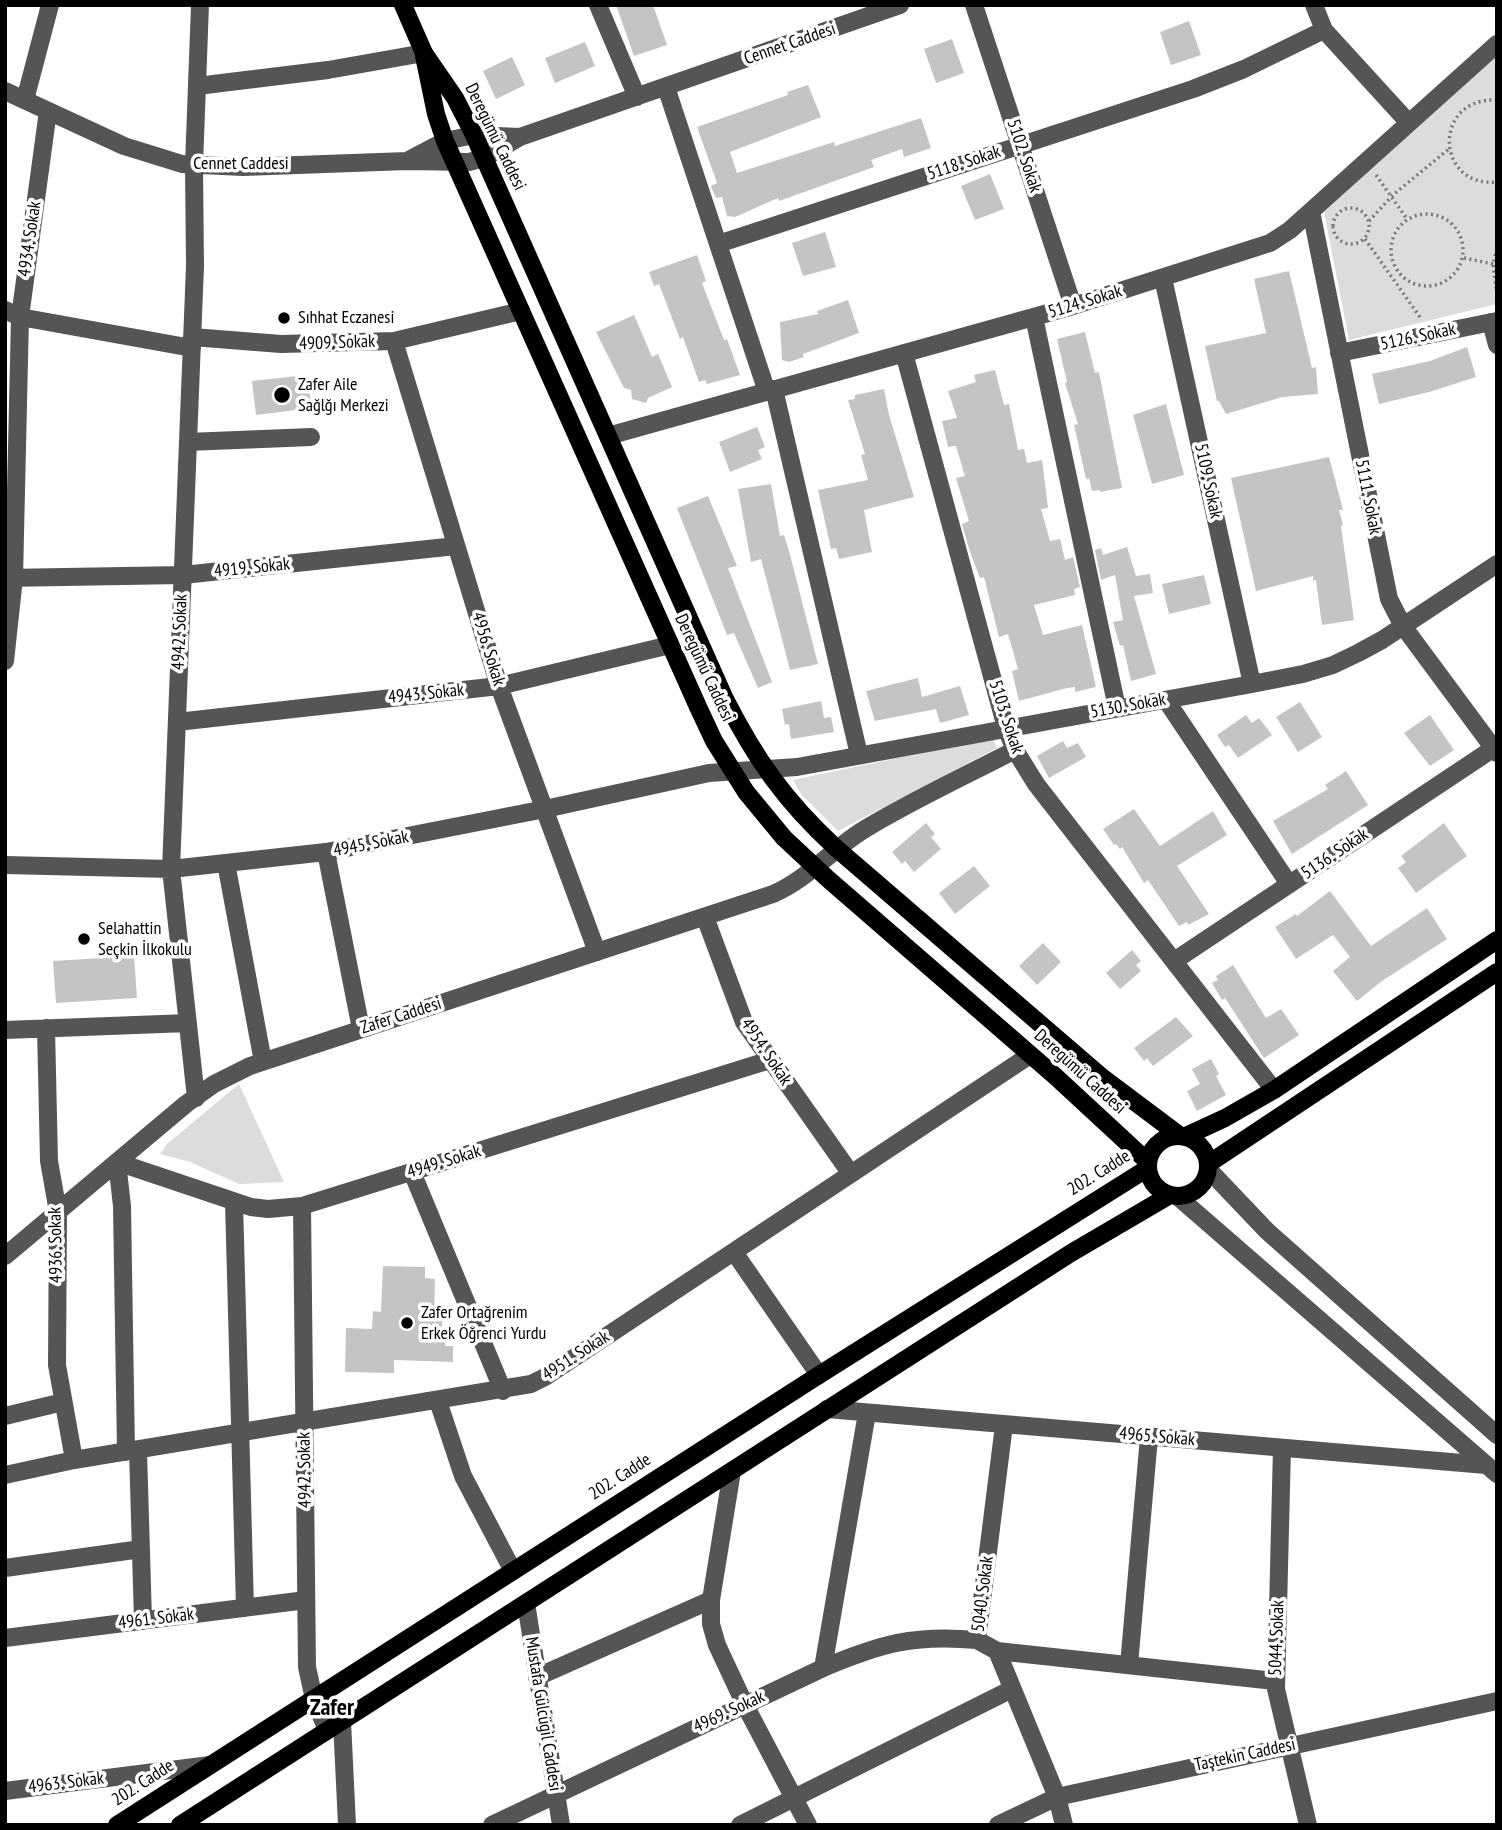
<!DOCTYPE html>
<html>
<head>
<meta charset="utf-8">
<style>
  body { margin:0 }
  #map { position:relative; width:1502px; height:1830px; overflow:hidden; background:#fff; font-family:"PT Sans Narrow",sans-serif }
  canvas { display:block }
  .frame { position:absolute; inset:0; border:7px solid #000; pointer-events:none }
</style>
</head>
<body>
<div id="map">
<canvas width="1502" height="1830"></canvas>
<div class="frame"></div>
</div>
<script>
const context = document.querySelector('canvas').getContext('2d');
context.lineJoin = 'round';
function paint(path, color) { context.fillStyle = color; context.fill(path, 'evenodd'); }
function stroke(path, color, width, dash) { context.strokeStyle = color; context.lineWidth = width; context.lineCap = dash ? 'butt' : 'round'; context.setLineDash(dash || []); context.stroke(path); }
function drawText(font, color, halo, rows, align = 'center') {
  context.font = font + ' "PT Sans Narrow",sans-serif'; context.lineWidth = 7; context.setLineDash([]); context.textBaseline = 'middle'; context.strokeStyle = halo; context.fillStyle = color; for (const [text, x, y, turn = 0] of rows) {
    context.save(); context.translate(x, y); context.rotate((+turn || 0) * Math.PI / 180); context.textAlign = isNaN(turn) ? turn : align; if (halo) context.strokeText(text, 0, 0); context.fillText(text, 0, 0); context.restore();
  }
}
const green = new Path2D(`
  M1497 54V304L1349 340 1324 212Z
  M993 738 997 748 838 831 801 794 793 780Z
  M239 1084 284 1182 239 1184 190 1162 160 1154 167 1144Z`);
const building = new Path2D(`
  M616 5H653L667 45 634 56Z
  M1189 21 1201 55 1171 65 1160 32Z
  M952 39 964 73 936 83 924 49Z
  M585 42 595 66 555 83 545 58Z
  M512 57 525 85 496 99 483 71Z
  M808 85 821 117 730 152 737 173 834 142 835 146 921 118 931 148 904 157 902 149 871 160 874 167 779 201 778 198 735 217 727 216 722 197 716 198 712 189 711 186 717 183 697 127 788 95 787 92Z
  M990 174 1004 209 975 220 961 186Z
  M825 232 836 267 803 276 792 243Z
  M697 255 706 281 702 283 724 340 727 339 740 375 707 384 705 380 699 382 683 337 680 339 659 284 654 286 649 272Z
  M1289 271 1312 368 1316 367 1318 394 1282 397 1226 414 1219 401H1217L1205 346 1266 333 1254 279Z
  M848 300 859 333 803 354 804 357 789 362 782 360 780 322 818 314 817 311Z
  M634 315 652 357 658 354 672 387 648 398 646 403 632 399 631 390 624 388 596 332Z
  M1085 332 1095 373 1099 372 1122 488 1100 492V490L1092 491 1089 478 1086 479 1074 425 1078 424 1065 383 1067 382 1057 339Z
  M1467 347 1476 377 1429 392 1379 404 1372 374 1430 361Z
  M995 370 1004 405 1009 404 1018 450 1024 449 1027 463 1042 460 1048 508 1041 509 1050 541 1060 539 1065 560 1073 557 1080 587 1074 589 1075 595 1034 605 1043 635 1082 625 1096 687 1075 692V687L1067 688 1019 701 1012 671 1018 669 1008 634 999 637 984 577 980 578 970 552 962 524 969 521 956 478 965 476 956 446 948 447 942 421 957 418 948 391 976 382 974 375Z
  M307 375 312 408 256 415 252 381Z
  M884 389 889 415 914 497 864 510 872 552 839 559 836 548 831 549 818 490 868 480 861 455 865 454 848 400 855 399V395Z
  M1166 404 1184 475 1152 484 1133 415Z
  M757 427 765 447 758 450 762 459 730 472 719 442Z
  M1329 457 1343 510H1339L1343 525 1341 526 1354 620 1322 625 1316 580 1313 581V576L1256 591 1231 478Z
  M771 484 780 536 784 535 789 551 818 664 790 670 761 559 751 562 738 489Z
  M708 496 737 566 728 568 772 682 758 688 734 633 727 635 677 508Z
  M1127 547 1136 576 1150 574 1153 593 1134 596 1156 674 1131 681 1123 645 1120 646 1113 622 1123 620 1115 575 1101 580 1095 550 1101 548 1103 555Z
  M1204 575 1211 604 1169 614 1162 584Z
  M918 678 922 697 960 686 969 715 940 723 936 709 875 721 866 691Z
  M821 701 824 718 831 717 834 732 791 739 789 724 785 725 782 709Z
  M1300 702 1322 737 1298 752 1276 717Z
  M1246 715 1252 723 1259 718 1272 735 1238 758 1229 745 1225 747 1217 735Z
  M1430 715 1454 750 1430 766 1404 733Z
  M1063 741 1067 748 1078 743 1086 757 1049 778 1037 756Z
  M1346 771 1368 805 1292 854 1273 821 1328 789 1325 785Z
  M1134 809 1160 846 1213 811 1227 835 1177 866 1209 914 1188 925 1187 922 1179 926 1148 880 1144 883 1122 847 1120 849 1116 844 1114 845 1103 829Z
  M926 823 935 834 931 837 941 849 914 872 905 861 902 864 892 852Z
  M1444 823 1467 856 1416 893 1398 868 1406 862 1401 856Z
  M974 866 990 886 955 914 939 893Z
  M1330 891 1371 946 1427 908 1447 939 1382 981 1357 1001 1333 971 1350 957 1333 935 1296 959 1275 927 1296 914 1297 916Z
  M1043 943 1061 962 1037 985 1019 966Z
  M1132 950 1141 961 1136 965 1141 971 1120 989 1106 973Z
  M134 956 137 998 56 1003 53 961Z
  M1233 965 1266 1018 1281 1009 1299 1035 1264 1058 1225 998 1222 1000 1212 983 1218 980 1216 976Z
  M1176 1017 1193 1036 1153 1066 1147 1058 1144 1061 1134 1048Z
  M1211 1059 1219 1074 1216 1076 1226 1095 1197 1111 1187 1091 1200 1084 1192 1069Z
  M383 1266 425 1267V1278L435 1279 434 1318H442V1330H446L445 1346H453V1362L394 1360V1373L345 1372 346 1328 372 1329 373 1311 381 1312Z`);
const path = new Path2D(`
  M1497 100C1432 97 1435 188 1497 182
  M1376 175 1407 219
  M1333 226a18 18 0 1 1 36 0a18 18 0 1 1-36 0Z
  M1391 250a36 36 0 1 1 72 0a36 36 0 1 1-72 0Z
  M1369 221 1393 195 1450 148
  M1365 239 1422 320
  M1497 249 1493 264 1497 295
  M1464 258 1493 264`);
const minor = new Path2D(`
  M598 5 637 97
  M974 5 1073 306
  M1314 5 1324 30 1409 123
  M197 86 328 70 424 53
  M666 87 767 392
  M5 91 124 146 182 164 243 167 407 161
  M25 100 50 5
  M474 135 520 137 484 158 469 162 407 161 445 141Z
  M520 137 900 5
  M1311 211 1389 599 1403 626 1497 753
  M718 244 1193 89 1244 69 1324 30
  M1163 278 1252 684
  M5 310 20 317 192 348
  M1034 317 1117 708
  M1491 322 1497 345
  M192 337 281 344 394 341 521 311
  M394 341 499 686 597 952
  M904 353 1006 728 1015 750 1036 784 1274 1090
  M1339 353 1497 321
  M774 389 859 755
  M608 436 1073 306 1270 243 1290 230 1497 44
  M188 442 311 437
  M5 578 183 575 456 546
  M5 661 14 578 20 317 48 111
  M1166 700 1289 884
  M177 722 499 686 670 645
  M326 852 361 1029
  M226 863 263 1062
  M5 865 171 869 326 852 545 809 709 773 797 767 1252 684 1303 674 1333 665 1358 653 1382 640 1497 564
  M705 917 744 1022 851 1174
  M1174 961 1497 746
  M46 1028 49 1161 58 1212 57 1365 74 1460
  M5 1030 188 1023
  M196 1098 171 869 195 266 194 165 200 5
  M1208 1169 1267 1231 1497 1435
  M412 1172 503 1391
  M1177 1196 1497 1474
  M234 1202 245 1608
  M302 1206 307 1667 314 1699 327 1730
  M734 1252 819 1375
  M5 1256 186 1104 214 1084 250 1066 773 894C808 879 832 849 865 829 913 800 965 776 1015 750
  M438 1401 463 1476 513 1571
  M827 1409 1486 1465
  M5 1416 63 1402
  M1004 1425 977 1640 997 1651 1057 1797 1064 1825
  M1282 1448 1276 1689 1308 1825
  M138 1450 143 1621
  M126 1452 122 1206 117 1162 251 1207 268 1209 302 1206 770 1060
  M732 1471 711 1600V1624L717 1645 745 1705 808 1825
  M5 1475 74 1460 531 1384 545 1377 1030 1055
  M5 1568 141 1549
  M526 1603 561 1825
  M5 1638 306 1600
  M997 1651 1275 1681
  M1129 1665 1149 1437
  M823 1668 867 1413
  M537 1677 711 1600
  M342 1721 347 1825
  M5 1791 210 1765
  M492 1825 823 1668C880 1644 914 1634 977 1640
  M740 1825 1012 1689
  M998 1825 1057 1797 1497 1701`);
const major = new Path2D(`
  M403 5 424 53 455 98 474 135 724 697C756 760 785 801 836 848L1103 1078 1179 1135
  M424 56 436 114 445 141 699 709 714 741 746 792 784 838 828 879 1055 1076 1148 1162
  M1148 1166a30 30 0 1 1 60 0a30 30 0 1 1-60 0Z
  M1186 1136 1225 1118 1274 1090 1497 940
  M1208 1164 1497 972
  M117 1825 819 1375 1148 1168
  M180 1825 1071 1253 1170 1195`);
const markers = [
  [284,318,7,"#000"],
  [282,395,9,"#000"],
  [84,939,7,"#000"],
  [407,1323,7,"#000"]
];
const streetNames = [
  ["Cennet Caddesi",790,44,-19],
  ["Deregümü Caddesi",495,137,64],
  ["5102. Sokak",1024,156,72],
  ["5118. Sokak",964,163,-18],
  ["Cennet Caddesi",241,164],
  ["4934. Sokak",30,239,-82],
  ["5124. Sokak",1085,302,-17],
  ["5126. Sokak",1418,337,-12],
  ["4909. Sokak",337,343,-2],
  ["5109. Sokak",1208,481,78],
  ["5111. Sokak",1368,497,79],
  ["4919. Sokak",252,568,-6],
  ["4942. Sokak",180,632,-88],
  ["4956. Sokak",488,649,73],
  ["Deregümü Caddesi",704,668,65],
  ["4943. Sokak",426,694,-6],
  ["5130. Sokak",1128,706,-10],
  ["5103. Sokak",1006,717,72],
  ["4945. Sokak",371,844,-11],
  ["5136. Sokak",1335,854,-34],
  ["Zafer Caddesi",401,1016,-18],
  ["4954. Sokak",766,1052,56],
  ["Deregümü Caddesi",1080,1072,42],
  ["4949. Sokak",444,1162,-17],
  ["202. Cadde",1099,1173,-32],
  ["4936. Sokak",56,1245,-91],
  ["4951. Sokak",576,1356,-33],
  ["4965. Sokak",1157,1437,5],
  ["4942. Sokak",305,1470,-91],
  ["202. Cadde",620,1477,-33],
  ["5040. Sokak",983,1594,-83],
  ["4961. Sokak",156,1619,-7],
  ["5044. Sokak",1277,1638,-88],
  ["4969. Sokak",729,1712,-25],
  ["Mustafa Gülcügil Caddesi",543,1714,81],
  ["Taştekin Caddesi",1245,1755,-12],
  ["4963. Sokak",66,1783,-7],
  ["202. Cadde",143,1783,-33]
];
const poiNames = [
  ["Sıhhat Eczanesi",298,318],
  ["Zafer Aile",298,385],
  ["Sağlğı Merkezi",298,406],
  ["Selahattin",98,929],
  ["Seçkin İlkokulu",98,950],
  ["Zafer Ortağrenim",421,1313],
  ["Erkek Öğrenci Yurdu",421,1334]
];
const districtNames = [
  ["Zafer",332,1708]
];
paint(green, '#dcdcdc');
paint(building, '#c4c4c4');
stroke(path, '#777', 3.5, [2, 3.5]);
stroke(minor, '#555', 18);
stroke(major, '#000', 18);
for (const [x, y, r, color] of markers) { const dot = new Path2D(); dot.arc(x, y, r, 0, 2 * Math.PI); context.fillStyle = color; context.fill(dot); stroke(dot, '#fff', 2.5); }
drawText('18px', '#000', '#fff', streetNames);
drawText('18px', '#000', '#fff', poiNames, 'left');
drawText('bold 24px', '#000', '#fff', districtNames);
</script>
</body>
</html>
